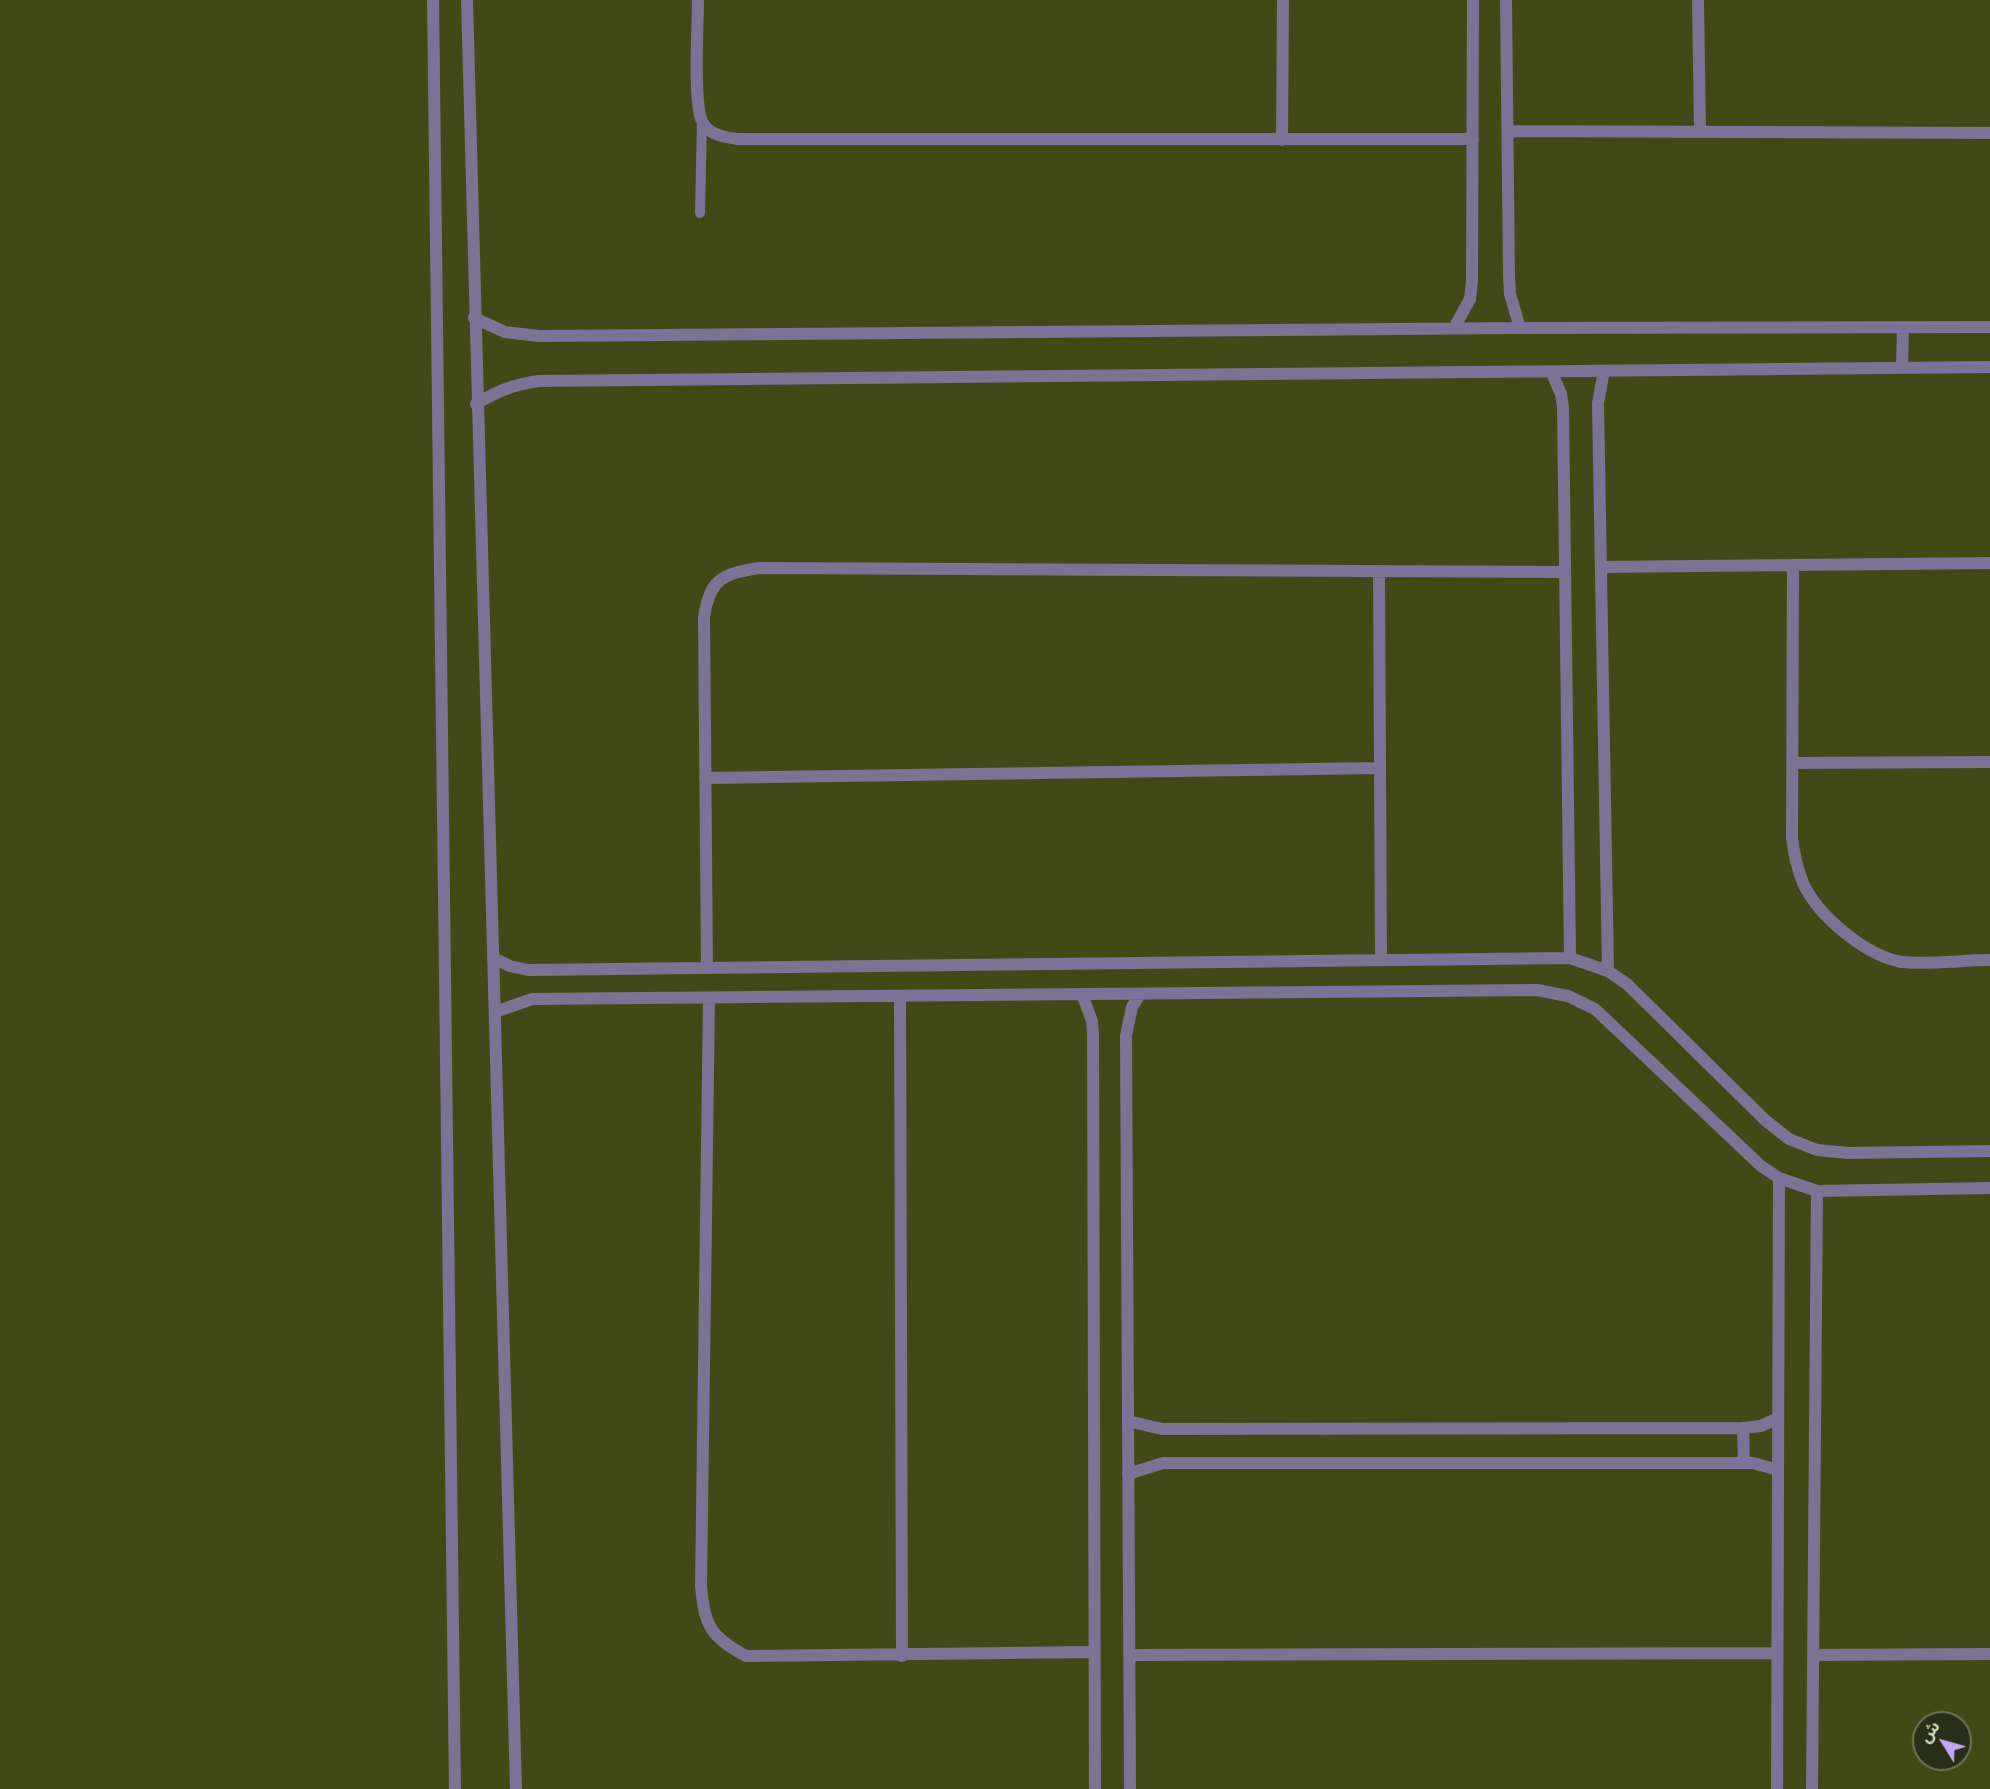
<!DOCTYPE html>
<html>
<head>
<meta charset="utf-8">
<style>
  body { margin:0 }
  #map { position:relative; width:1990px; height:1789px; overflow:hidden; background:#414a16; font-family:"PT Sans Narrow","Noto Sans Arabic",sans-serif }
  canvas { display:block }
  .north { position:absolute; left:1912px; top:1711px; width:60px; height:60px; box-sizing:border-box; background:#292e18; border:2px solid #6d735b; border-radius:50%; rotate:307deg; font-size:16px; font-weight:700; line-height:24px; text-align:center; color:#d4dbbf }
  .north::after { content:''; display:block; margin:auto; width:21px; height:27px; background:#c0a8f4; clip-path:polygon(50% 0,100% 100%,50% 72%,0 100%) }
</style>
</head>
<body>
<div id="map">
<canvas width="1990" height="1789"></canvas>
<div class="north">ش</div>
</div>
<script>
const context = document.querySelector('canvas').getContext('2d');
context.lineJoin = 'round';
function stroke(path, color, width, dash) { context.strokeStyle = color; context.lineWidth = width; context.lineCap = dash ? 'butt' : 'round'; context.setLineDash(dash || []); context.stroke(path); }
const service = new Path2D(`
  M700 213 702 121`);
const minor = new Path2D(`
  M698 0C698 24 693 103 702 121 708 135 724 137 737 139H1473
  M1506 0 1509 276 1510 294 1520 328
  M1698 0 1700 131
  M1508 131 1990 133
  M1282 140 1283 0
  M474 318 505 332 539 336 1520 328 1990 327
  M1454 328 1470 299 1472 281 1473 0
  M1902 368 1903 328
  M1551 371 1561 394 1563 407 1570 958
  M1604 371 1598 403 1608 971
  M476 404C497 391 515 384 539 381L1990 367
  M1793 565 1792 838C1794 854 1797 868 1803 883 1818 916 1866 956 1902 962 1928 965 1963 960 1990 960
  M1601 567 1990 563
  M1379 572 1381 959
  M1792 763 1990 762
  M705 778 1380 768
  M493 958 510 966 528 970 1570 958 1608 971 1627 984 1765 1120 1789 1139 1817 1150 1848 1153 1990 1151
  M707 967 704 617C710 579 722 574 759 568L1565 572
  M1082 994 1092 1021 1093 1035 1095 1789
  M900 997 902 1656
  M709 998 701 1586C705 1627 710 1636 746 1656L1094 1652
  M495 1012 532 999 1537 990 1568 996 1595 1009 1761 1166 1779 1178 1817 1191 1990 1188
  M1128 1421 1162 1429 1743 1428 1761 1426 1778 1418
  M1743 1428 1744 1463
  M1128 1474 1163 1463H1753L1778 1470
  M1129 1655 1777 1653
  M1813 1655 1990 1654
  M1130 1789 1126 1036 1132 1007 1140 994
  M1777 1789 1779 1178
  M1812 1789 1817 1191`);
const tertiary = new Path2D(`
  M433 0 455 1789
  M467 0 516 1789`);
stroke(service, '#7c7296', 10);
stroke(minor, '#7c7296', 12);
stroke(tertiary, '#7c7296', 12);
</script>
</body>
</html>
